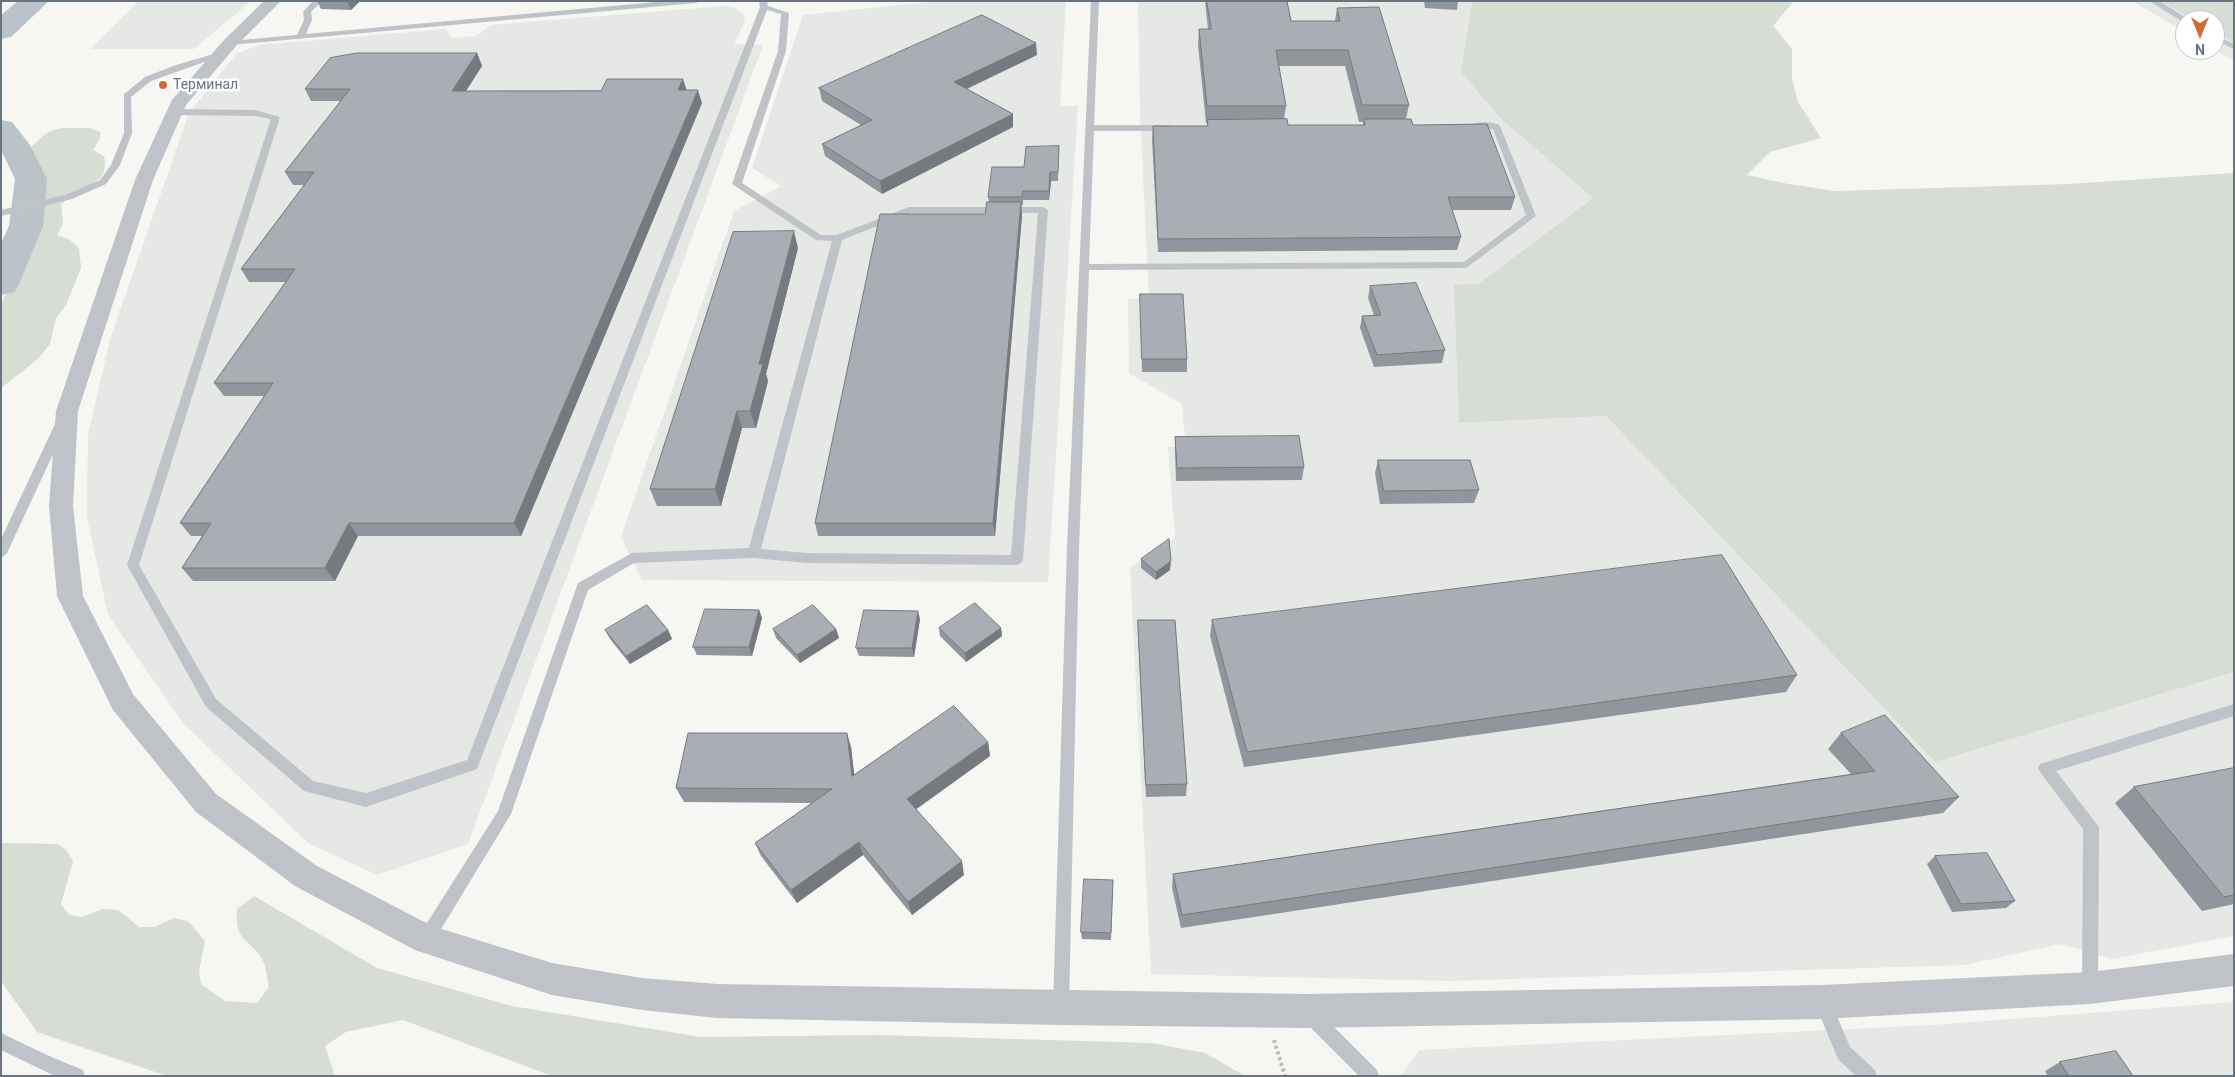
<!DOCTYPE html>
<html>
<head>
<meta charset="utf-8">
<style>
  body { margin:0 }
  #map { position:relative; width:2235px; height:1077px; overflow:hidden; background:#f6f6f3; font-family:Roboto,sans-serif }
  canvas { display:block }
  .frame { position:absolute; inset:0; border:2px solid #677481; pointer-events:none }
  .north { position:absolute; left:2175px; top:10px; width:50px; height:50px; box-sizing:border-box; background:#fff; border:1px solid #c2c7cd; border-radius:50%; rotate:180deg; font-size:14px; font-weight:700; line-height:20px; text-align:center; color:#677481 }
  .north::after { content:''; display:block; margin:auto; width:18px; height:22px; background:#d46735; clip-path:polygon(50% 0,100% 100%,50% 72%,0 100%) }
</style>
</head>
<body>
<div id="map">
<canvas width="2235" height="1077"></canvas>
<div class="frame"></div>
<div class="north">N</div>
</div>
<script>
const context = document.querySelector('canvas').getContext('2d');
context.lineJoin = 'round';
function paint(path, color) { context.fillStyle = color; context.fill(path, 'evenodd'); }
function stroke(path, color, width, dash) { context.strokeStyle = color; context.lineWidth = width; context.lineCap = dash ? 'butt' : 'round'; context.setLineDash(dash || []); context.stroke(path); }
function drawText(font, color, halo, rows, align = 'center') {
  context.font = font + ' Roboto,sans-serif'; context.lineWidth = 5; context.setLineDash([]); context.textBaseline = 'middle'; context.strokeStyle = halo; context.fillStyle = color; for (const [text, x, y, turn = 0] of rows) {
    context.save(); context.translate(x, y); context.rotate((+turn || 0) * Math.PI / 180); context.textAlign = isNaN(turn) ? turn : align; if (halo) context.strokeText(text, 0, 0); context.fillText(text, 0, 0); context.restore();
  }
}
const built = new Path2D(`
  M139 1H251L194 49H90Z
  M939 1 1066 2 1060 106H1078L1048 582 642 580 621 537 734 211 781 186 752 168 803 15Z
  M1138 1H1472L1461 72 1500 118 1593 198 1478 284 1459 423 1606 416 1935 762 2234 672V936L2112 959 2061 944 1964 965 1449 981 1151 974 1130 568 1175 538 1168 447H1186L1182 404 1129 373 1128 299 1149 298 1140 115Z
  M2132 1H2234V61L2215 50V20H2185V32Z
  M724 6 736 8 744 15 745 21 734 44 763 45 468 844 377 875 308 843 183 723 108 615 87 517 88 435 110 339 189 113 236 54 258 45 446 29 452 38 476 36 491 25Z
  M2234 1002V1076H1401L1419 1050 1933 1025Z`);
const green = new Path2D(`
  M1472 1H1794L1773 26 1792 49V79L1798 102 1821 138 1770 152 1747 175 1788 184 1835 191 2069 184 2234 173V672L1935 762 1606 416 1459 423 1454 285 1478 284 1593 198 1500 118 1461 72Z
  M2161 1H2228L2234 4V43L2215 32V20H2194Z
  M89 128 101 132 99 140 93 150 104 156C110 183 88 183 73 194 68 196 65 201 61 205L63 223 57 235 70 240 79 248 81 268 66 305 56 318 50 344 38 359 1 388V305L16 269 26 257 39 232 37 205 43 186 36 169 31 148C51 124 61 128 89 128Z
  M1 843 58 844 67 851 73 861 61 904 69 915 82 917 103 909 118 910 139 927H155L174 918 188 921 205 941 199 971 201 984 225 1001 257 1003 269 987C267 978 266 963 260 956 244 935 235 940 237 909L254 896 377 968 512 1006 700 1037 878 1035 1152 1043 1205 1053 1245 1076H552L403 1020 346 1032 325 1046 335 1076H167L37 1032 1 981Z`);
const river = new Path2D(`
  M18 1H49L11 37 1 39V15Z
  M1 120 12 122 30 145 47 179 43 226 19 284 14 292 1 295V243L9 226 15 179 1 150Z`);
const path = new Path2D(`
  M1274 1040 1285 1076`);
const service = new Path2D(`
  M313 1H322L311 12 312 20 306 34 667 1H700L696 3 230 45 226 43 230 41 297 35 304 20 303 12Z
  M759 1H767L768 6 789 13 786 51 742 183 821 235H837L909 207H1043L1048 210 1023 560 1021 563 1017 565 806 563 754 558 634 563 588 590 511 814 432 944 426 947 420 944 418 939 420 934 498 811 578 583 632 553 749 548 832 241 816 240 732 184 778 51 781 14 767 10 477 769 366 807 304 791 206 707 127 565 271 119 255 116 173 115 169 112 173 109 255 110 280 117 139 565 216 699 313 781 366 793 467 760 760 7ZM910 213H1038L1011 555 806 553 761 549 842 240Z
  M1091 1H1099L1094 125H1170L1174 128 1170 131H1094L1089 264 1464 262 1526 215 1493 129 1469 128 1468 126C1474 121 1494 121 1500 126L1536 216 1466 268 1089 270 1079 548 1069 1006 1067 1012 1061 1014 1055 1012 1053 1006 1067 548Z
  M2149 1H2159L2190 20 2183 22Z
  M2215 35 2234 44V49L2215 40Z
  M217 53 224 55 151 81 131 97 132 133 120 165 106 184 72 199 1 216V210L65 195 100 180 111 165 124 133V94L145 77 176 65Z
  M61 420 67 424 7 553 1 558V539L55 424Z
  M2234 704V716L2056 771 2099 827 2098 988 2096 994 2090 996 2084 994 2082 988 2083 829 2040 772 2038 768 2040 764Z
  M1823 996 1829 998 1850 1047 1875 1070 1877 1076H1856L1838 1059 1815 1004 1817 998Z
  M1311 1008 1317 1010 1377 1070 1379 1076H1359L1305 1022 1303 1016 1305 1010Z
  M1 1033 49 1056 83 1070 85 1076H55L1 1050Z`);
const minor = new Path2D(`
  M264 1H281L236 46 186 105 153 180 78 411 73 506 83 596 133 694 216 794 317 866 432 926 552 963 642 978 717 984 1306 994 1822 985 2090 972 2234 954V986L2090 1004 1822 1019 1306 1028 1061 1025 717 1018 642 1010 552 995 415 950 295 886 196 812 113 710 57 596 49 506 56 411 135 180 172 100 224 40Z`);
const wall = new Path2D(`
  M317 1H360L351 10 321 9Z
  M1205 1H1287L1291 21H1335L1337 8 1409 105 1406 119 1413 125 1515 197 1511 210H1452L1461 237 1457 250 1158 252 1152 139 1153 126H1207V123H1206L1198 45 1199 29H1208ZM1279 66H1345L1359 122H1363V125H1288L1284 119 1286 106Z
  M1424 1H1458L1457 10 1425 8Z
  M477 53 482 66 466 91 686 90 702 103 521 536H358L335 581H193L182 568 202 536H191L180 523 264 396H224L214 383 286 282H249L241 269 304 185H293L285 172 341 101H311L305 89Z
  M1037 55 967 89 1013 114V127L882 194 825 156 822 144 861 125 822 101 819 88Z
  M1059 146 1058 181H1051L1049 200H1023V205H1021L1022 215 995 536H818L815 523 985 214 989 202 988 197 1024 167Z
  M798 248 766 374 768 381 756 428H742L721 506H657L650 489Z
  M1370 286 1445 350 1442 363 1374 367 1360 328 1362 316 1374 315 1368 298Z
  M1140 294 1187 359V372H1142Z
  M1175 437 1304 467 1302 480 1176 481 1175 450Z
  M1378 460 1479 490 1474 503 1380 504 1375 473Z
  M1141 559 1170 570 1156 580 1141 568Z
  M759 610 762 618 752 656 697 655 693 647Z
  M920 619 914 657 859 656 856 648Z
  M1138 620 1187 784 1186 796 1146 797 1138 633Z
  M1212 620 1797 675 1786 692 1244 767 1210 636Z
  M939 628H1001L1002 636 966 662 940 636Z
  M773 629H836L839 638 800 663 776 638Z
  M605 630H668L672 639 630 664 610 639Z
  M1841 733 1959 797 1943 813 1181 928 1172 888 1173 874 1851 774 1828 749Z
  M988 742 990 756 916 809 964 875 912 915 863 855 797 903 761 856 755 843 812 803 684 802 676 788 851 747 854 774Z
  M2234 768V904L2202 911 2115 803 2134 787Z
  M1935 856 2015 901 2006 908 1952 912 1927 864Z
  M1113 880 1111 940 1082 939 1081 932Z
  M2060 1062 2133 1076H2048L2045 1071Z`);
const shadedWall = new Path2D(`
  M347 1H360L351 10Z
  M1036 43 1037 55 955 94 954 82Z
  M477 53 482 66 458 103 452 91Z
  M683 79 687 91 678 90Z
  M698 90 702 103 521 536 514 523Z
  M1013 114V127L882 194 880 181Z
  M1050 172 1051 181 1049 200V191Z
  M1021 202 1022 215 995 536 993 523Z
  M794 231 798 248 766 374 768 381 756 428 750 411 759 364Z
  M737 411 742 428 721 506 715 489Z
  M349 523 358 536 335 581 325 568Z
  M1171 561 1170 570 1156 580V572Z
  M759 610 762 618 752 656 749 647Z
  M918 611 920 619 914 657 912 648Z
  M1001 628 1002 636 966 662 965 653Z
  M836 629 839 638 800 663 797 655Z
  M668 630 672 639 630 664 626 656Z
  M847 733 851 747 856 790 852 776Z
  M988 742 990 756 911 813 907 799Z
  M859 842 863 855 797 903 791 890Z
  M962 861 964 875 912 915 908 902Z`);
const building = new Path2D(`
  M1207 1H1287L1291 21H1340L1337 8 1379 7 1409 105H1362L1348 50H1276L1286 106H1207L1199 29H1211Z
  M982 15 1036 43 954 82 1013 114 880 181 822 144 872 120 819 88Z
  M357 53H477L452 91H601L607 79H683L678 90H698L514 523H349L325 568H182L211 523H180L273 383H214L295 269H241L314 172H285L350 89H305L330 58Z
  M1287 119 1288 125H1365L1364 119H1411L1413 125 1487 124 1515 197H1448L1461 237 1158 239 1153 126H1208L1207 120Z
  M1059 146 1058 172H1050L1049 191H1023L1022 197H988L992 167H1024L1026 147Z
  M987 202H1021L993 523H815L880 214H985Z
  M794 231 759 364H763L750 411H737L715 489H650L733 232Z
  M1416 283 1445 350 1377 355 1362 316 1381 315 1370 286Z
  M1140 294H1183L1187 359H1142Z
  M1299 436 1304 467 1177 468 1175 437Z
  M1378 460H1470L1479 490 1384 491Z
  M1169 539 1171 561 1156 572 1141 559Z
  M1722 555 1797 675 1247 752 1212 620Z
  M975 603 1001 628 965 653 939 628Z
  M647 605 668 630 626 656 605 630Z
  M813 605 836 629 797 655 773 629Z
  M705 609 759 610 749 647H693Z
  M864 610 918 611 912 648H856Z
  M1138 620H1175L1187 784 1146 785Z
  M954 706 988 742 907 799 962 861 908 902 859 842 791 890 755 843 832 789 676 788 688 733H847L852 776Z
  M1885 715 1959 797 1182 915 1173 874 1875 771 1841 733Z
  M2234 768V895L2224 897 2134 787Z
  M1987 853 2015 901 1961 904 1935 856Z
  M1084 879 1113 880 1111 933 1081 932Z
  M2116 1051 2133 1076H2069L2060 1062Z`);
const markers = [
  [163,85,5,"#d46735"]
];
const farPoinames = [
  ["Терминал",173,85]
];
paint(built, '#e6e8e6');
paint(green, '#d7dcd4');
paint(river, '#bac3c8');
stroke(path, '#b9bbbe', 4, [3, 3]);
paint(service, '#bfc2c6');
paint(minor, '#bfc2c6');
paint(wall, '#90969b');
paint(shadedWall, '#767a7e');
paint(building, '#a8aeb4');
stroke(building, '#767a7e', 1);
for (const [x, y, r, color] of markers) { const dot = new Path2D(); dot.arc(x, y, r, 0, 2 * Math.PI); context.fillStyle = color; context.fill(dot); stroke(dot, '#fff', 2); }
drawText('14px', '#677481', '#fff', farPoinames, 'left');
</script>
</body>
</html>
